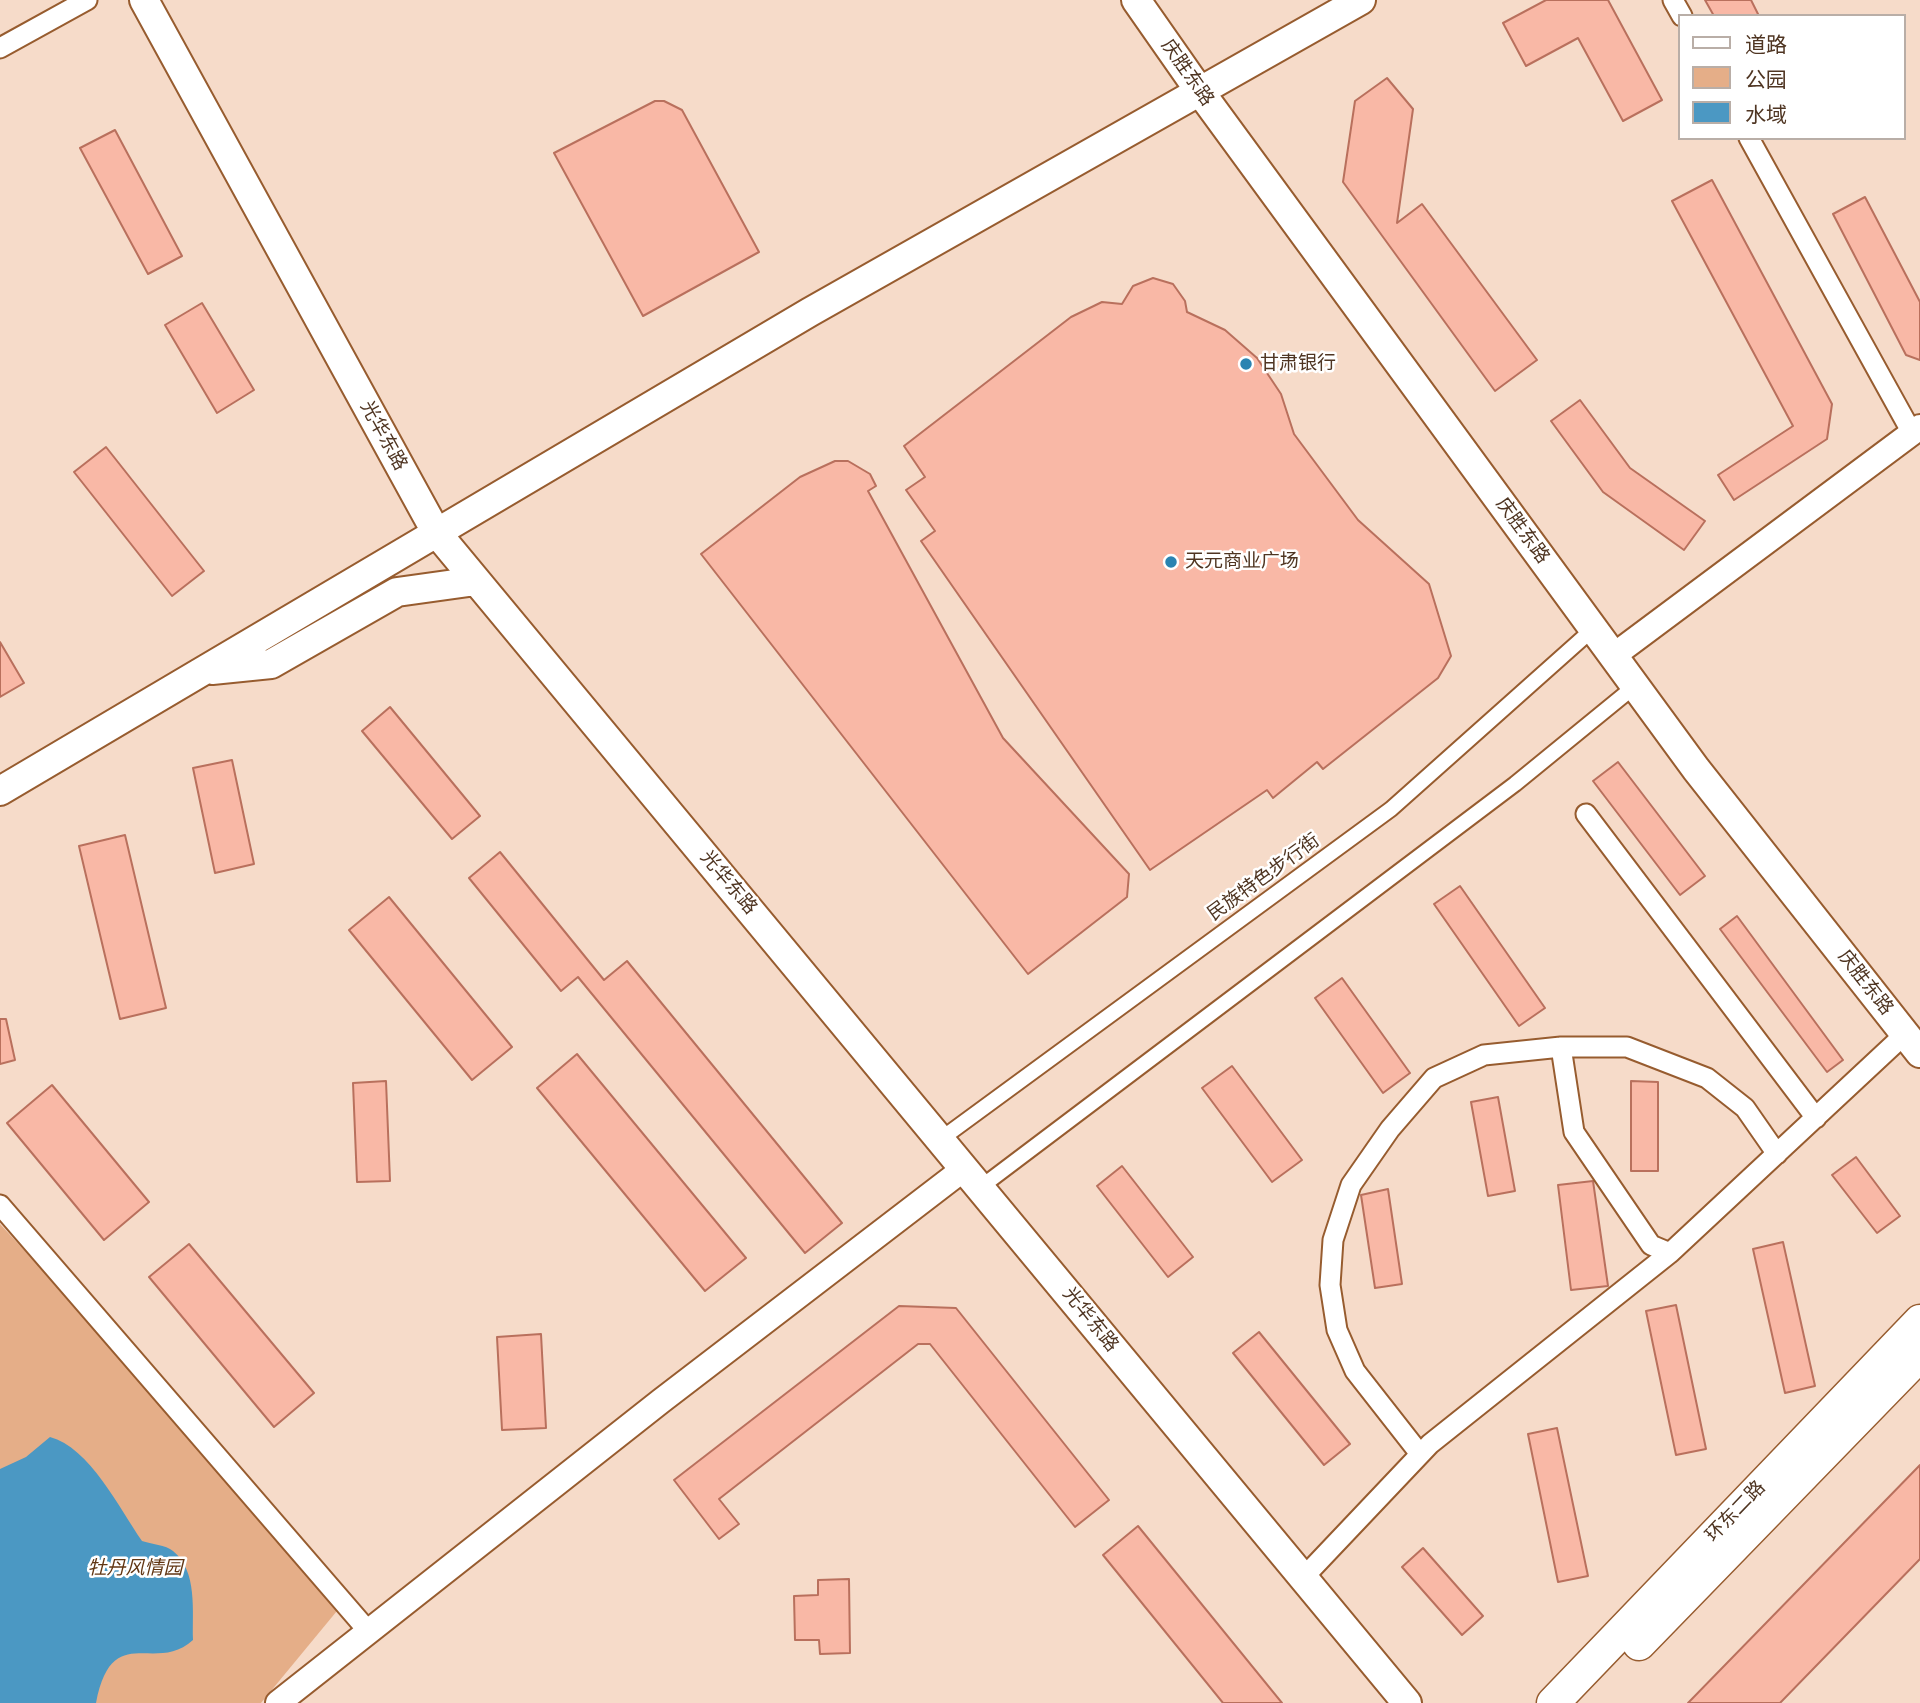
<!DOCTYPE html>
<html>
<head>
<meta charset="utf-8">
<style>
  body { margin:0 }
  #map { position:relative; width:1920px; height:1703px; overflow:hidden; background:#f6dbc9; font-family:"Times New Roman","Noto Sans SC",serif }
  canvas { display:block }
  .legend { position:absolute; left:1678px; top:14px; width:228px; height:126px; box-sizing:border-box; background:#fff; border:2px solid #b9aea7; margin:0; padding:9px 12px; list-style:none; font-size:21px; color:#4f3522 }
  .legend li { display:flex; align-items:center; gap:14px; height:35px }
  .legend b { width:35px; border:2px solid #b9aea7 }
</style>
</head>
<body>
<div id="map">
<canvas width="1920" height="1703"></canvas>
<ul class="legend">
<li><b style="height:9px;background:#fff"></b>道路</li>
<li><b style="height:19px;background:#e5ae88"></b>公园</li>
<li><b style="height:19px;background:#4b98c3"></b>水域</li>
</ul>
</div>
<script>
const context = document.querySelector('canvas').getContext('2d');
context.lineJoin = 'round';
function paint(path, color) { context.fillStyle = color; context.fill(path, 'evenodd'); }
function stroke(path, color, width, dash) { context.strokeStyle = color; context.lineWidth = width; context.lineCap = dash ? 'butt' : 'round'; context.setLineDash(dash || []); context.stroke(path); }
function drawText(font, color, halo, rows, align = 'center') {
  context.font = font + ' "Times New Roman","Noto Sans SC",serif'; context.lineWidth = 5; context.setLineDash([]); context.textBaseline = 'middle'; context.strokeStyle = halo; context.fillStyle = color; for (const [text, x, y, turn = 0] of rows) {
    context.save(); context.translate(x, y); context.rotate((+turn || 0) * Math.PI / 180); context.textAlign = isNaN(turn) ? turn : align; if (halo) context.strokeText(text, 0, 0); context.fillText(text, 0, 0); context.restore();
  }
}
const green = new Path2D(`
  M0 1224 346 1600 261 1703H0Z`);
const water = new Path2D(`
  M50 1437C89 1447 120 1509 142 1541 151 1544 166 1545 173 1551 198 1571 192 1612 193 1640 155 1675 112 1620 96 1703H0V1469L26 1457Z`);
const building = new Path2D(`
  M1546 0H1608L1662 100 1623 121 1578 38 1526 66 1503 23Z
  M1705 0H1751L1759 16H1714Z
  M1387 78 1413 109 1397 223 1422 204 1537 360 1495 391 1343 182 1355 101Z
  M655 101H664L682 110 759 252 643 316 554 153Z
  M115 130 182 256 148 274 80 148Z
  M1712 180 1832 404 1827 439 1734 500 1718 475 1793 426 1672 201Z
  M1865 197 1920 302V360L1906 355 1833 214Z
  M1153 278 1173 284 1185 301 1187 312 1225 330 1257 358 1281 394 1294 434 1358 520 1429 584 1451 656 1438 678 1323 769 1317 762 1273 798 1267 790 1150 870 921 541 935 531 906 490 925 477 904 446 1071 317 1102 302 1122 304 1133 286Z
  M202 303 254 390 217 413 165 325Z
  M1580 400 1630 468 1705 521 1684 550 1603 492 1551 421Z
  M106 447 204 571 172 596 74 472Z
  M835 461H848L870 474 876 486 868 491 1003 738 1129 874 1127 897 1028 974 701 554 800 477Z
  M0 642 24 683 0 697Z
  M390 707 480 816 452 839 362 731Z
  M232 760 254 864 215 873 193 768Z
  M1618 762 1705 876 1680 895 1593 781Z
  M125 835 166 1008 120 1019 79 846Z
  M500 852 604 980 627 961 842 1223 805 1253 578 977 561 991 469 878Z
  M1460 886 1545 1008 1519 1026 1434 904Z
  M389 897 512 1047 472 1080 349 930Z
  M1737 916 1843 1060 1827 1072 1720 929Z
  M1342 978 1410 1073 1383 1093 1315 998Z
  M0 1019H6L15 1060 0 1064Z
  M577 1054 746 1258 705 1291 537 1088Z
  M1232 1066 1302 1160 1272 1182 1202 1088Z
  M386 1081 390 1181 357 1182 353 1083Z
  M1631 1081 1658 1082V1171H1631Z
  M52 1085 149 1202 104 1240 7 1123Z
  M1498 1097 1515 1191 1488 1196 1471 1102Z
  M1856 1157 1900 1216 1877 1233 1832 1175Z
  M1122 1166 1193 1257 1168 1277 1097 1186Z
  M1593 1181 1608 1286 1571 1290 1558 1185Z
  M1388 1189 1402 1284 1375 1288 1361 1195Z
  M1783 1242 1815 1386 1785 1393 1753 1249Z
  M189 1244 314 1393 274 1427 149 1277Z
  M1676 1305 1706 1449 1676 1455 1646 1311Z
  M899 1306 956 1308 1109 1500 1075 1527 930 1344H918L719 1499 739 1524 719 1539 674 1480Z
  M1259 1332 1350 1444 1324 1465 1233 1353Z
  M541 1334 546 1428 502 1430 497 1337Z
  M1557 1428 1588 1576 1558 1582 1528 1434Z
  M1920 1465V1559L1780 1703H1688Z
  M1138 1526 1282 1703H1223L1103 1555Z
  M1423 1548 1483 1616 1462 1635 1402 1567Z
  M849 1579 850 1653 820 1654 819 1640H795L794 1596 818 1595V1580Z`);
const pedestrian = new Path2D(`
  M941 1139 1391 809 1593 629
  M981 1187 1515 784 1635 686`);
const minor = new Path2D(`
  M1673 0 1682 16
  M0 48 87 0
  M1749 138 1912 433
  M1586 814 1816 1118
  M1561 1047 1574 1132 1651 1245 1670 1253
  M0 1205 369 1632
  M1420 1454 1355 1371 1337 1330 1330 1285 1333 1240 1351 1185 1390 1129 1434 1078 1484 1055 1561 1047H1627L1707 1078 1745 1108 1777 1154
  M1303 1578 1430 1444 1670 1253 1905 1034`);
const tertiary = new Path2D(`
  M1613 656 1920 427
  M278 1703 661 1401 965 1168`);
const secondary = new Path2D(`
  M144 0 436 532 1407 1703
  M1136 0 1201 93 1696 769 1920 1053
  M212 670 271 664 397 592 476 581
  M0 791 810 312 1361 0`);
const primary = new Path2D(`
  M1639 1644 1920 1355
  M1553 1703 1920 1321`);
const markers = [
  [1246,364,7,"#2a83b1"],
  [1171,562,7,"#2a83b1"]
];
const streetNames = [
  ["庆胜东路",1187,73,55],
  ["光华东路",383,436,61],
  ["庆胜东路",1522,531,54],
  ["民族特色步行街",1264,878,-36],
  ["光华东路",728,883,50],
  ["庆胜东路",1865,983,52],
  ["光华东路",1090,1320,51],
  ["环东二路",1736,1512,-46]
];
const poiNames = [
  ["甘肃银行",1260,364],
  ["天元商业广场",1185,562]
];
const parkNames = [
  ["牡丹风情园",135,1569]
];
paint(green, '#e5ae88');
paint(water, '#4b98c3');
paint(building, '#f9b8a6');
stroke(building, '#b9705d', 2);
stroke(pedestrian, '#975c2f', 18);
stroke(minor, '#975c2f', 23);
stroke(tertiary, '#975c2f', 28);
stroke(secondary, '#975c2f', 32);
stroke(primary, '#975c2f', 35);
stroke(pedestrian, '#fff', 14);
stroke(minor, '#fff', 19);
stroke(tertiary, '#fff', 24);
stroke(secondary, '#fff', 28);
stroke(primary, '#fff', 32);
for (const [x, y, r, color] of markers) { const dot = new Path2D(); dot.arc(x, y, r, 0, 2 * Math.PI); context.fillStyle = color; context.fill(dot); stroke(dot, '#fff', 2.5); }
drawText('19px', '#4f3522', '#fff', streetNames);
drawText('19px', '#4f3522', '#fff', poiNames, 'left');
drawText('italic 19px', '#613613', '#fff', parkNames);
</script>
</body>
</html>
